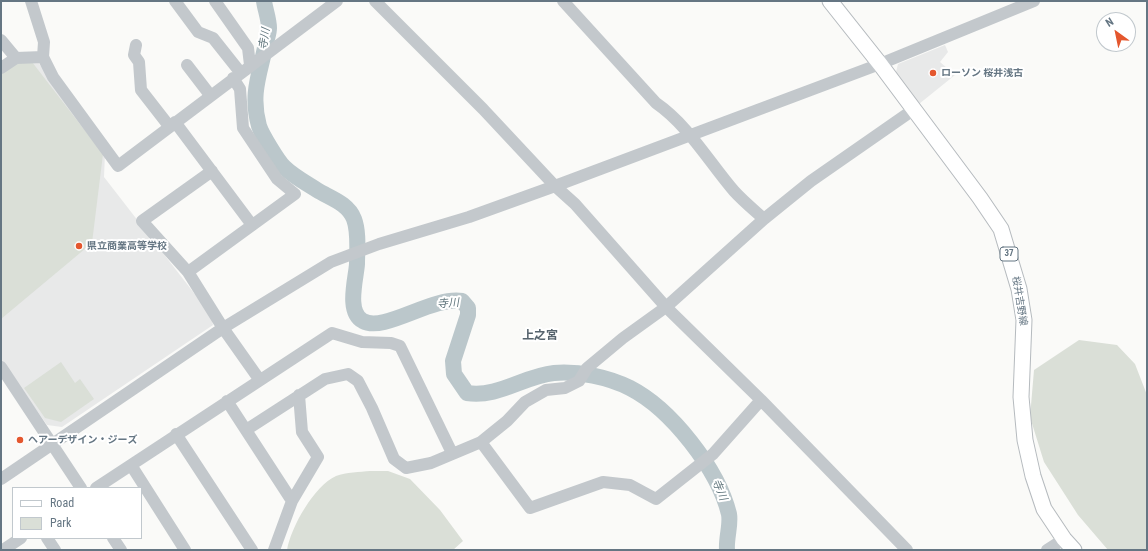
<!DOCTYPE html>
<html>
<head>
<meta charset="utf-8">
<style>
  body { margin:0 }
  #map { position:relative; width:1148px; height:551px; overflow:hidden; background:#fafaf8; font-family:"Roboto Condensed",sans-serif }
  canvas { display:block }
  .frame { position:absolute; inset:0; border:2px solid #657683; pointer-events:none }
  .legend { position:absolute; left:12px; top:487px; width:130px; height:52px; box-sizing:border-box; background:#fff; border:1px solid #c1c8cd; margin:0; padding:5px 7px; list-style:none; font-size:12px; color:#657683 }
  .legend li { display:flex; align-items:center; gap:8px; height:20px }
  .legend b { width:20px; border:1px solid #c1c8cd }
  .north { position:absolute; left:1096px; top:12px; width:40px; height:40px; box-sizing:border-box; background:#fff; border:1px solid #c1c8cd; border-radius:50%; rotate:327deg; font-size:11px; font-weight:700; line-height:16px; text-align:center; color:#657683 }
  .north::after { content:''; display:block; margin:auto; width:14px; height:18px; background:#e4572e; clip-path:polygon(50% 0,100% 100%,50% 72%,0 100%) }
</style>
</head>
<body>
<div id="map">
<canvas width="1148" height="551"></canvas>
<div class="frame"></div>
<ul class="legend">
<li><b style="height:5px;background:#fff"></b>Road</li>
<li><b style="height:11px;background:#dadfd7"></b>Park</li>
</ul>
<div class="north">N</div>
</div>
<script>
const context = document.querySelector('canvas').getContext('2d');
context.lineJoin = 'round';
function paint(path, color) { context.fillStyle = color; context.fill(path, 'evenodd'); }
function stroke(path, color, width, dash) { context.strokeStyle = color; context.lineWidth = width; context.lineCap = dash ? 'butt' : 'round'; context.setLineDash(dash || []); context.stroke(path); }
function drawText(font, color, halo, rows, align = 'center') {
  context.font = font + ' "Roboto Condensed","Noto Sans JP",sans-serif'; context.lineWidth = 4; context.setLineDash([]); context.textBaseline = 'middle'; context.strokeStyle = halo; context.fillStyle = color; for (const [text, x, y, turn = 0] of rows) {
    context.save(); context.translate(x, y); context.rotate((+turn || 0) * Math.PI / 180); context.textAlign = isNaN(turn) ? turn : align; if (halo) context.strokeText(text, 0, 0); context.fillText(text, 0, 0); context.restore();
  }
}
const built = new Path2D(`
  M945 45 948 52 940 62 955 75 919 104 895 76 898 64Z
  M32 54 105 153 104 177 211 315 213 325 62 427 47 425 1 360V70Z`);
const green = new Path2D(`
  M24 58 32 62 103 154 92 243 1 319V72Z
  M1079 340 1117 345 1135 364 1147 395V550H1108L1078 515 1044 462 1030 417 1034 370Z
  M61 362 75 383 80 379 94 399 61 422 45 418 24 388Z
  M370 471H388L410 479 440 510 463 541 453 550H287C291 527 314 486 336 476 346 472 360 472 370 471Z`);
const river = new Path2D(`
  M264 1C265 9 269 19 269 28 269 33 267 38 266 43 260 74 250 93 259 126 262 135 278 161 284 167 293 176 306 183 317 190 330 198 348 203 354 219 359 232 357 251 357 264 356 279 346 312 363 321 384 333 432 296 462 301L468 308V315L453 361 454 374 467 393C498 398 524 376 554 373 579 371 608 377 630 388 671 409 718 469 729 514 731 525 726 538 727 550`);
const minor = new Path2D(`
  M31 1 44 42 43 57 53 77 118 166 337 1
  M175 1 198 32 213 38 240 72
  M215 1 248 48 250 65
  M375 1 483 109 555 186 575 204 666 307 761 400 907 550
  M563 1 656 103C688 125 709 162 734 191 743 201 754 210 764 219
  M1 40 16 58
  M136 45 134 55 139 62 141 90 169 126
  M187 65 210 95
  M1 68 16 58 43 57
  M175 122 252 225
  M212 171 142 221 188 272 223 328 259 379
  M188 272 295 194 277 179 243 128 240 89 233 78
  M1 367 81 488
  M227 401 292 501 274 550
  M246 430 325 379 348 374 358 381 372 408 394 459 406 468 431 463 481 442 507 421 525 402 546 390 565 388 579 381 587 368 623 338 666 307 764 219 811 181 913 110
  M176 434 252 550
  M481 442 530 508 603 482 630 485 656 499 713 454 761 400
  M131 465 185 550
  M1 479 223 328 331 262 379 244 469 217 555 186 880 64 1034 1
  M96 488 332 333 362 342 391 343 400 346 452 453
  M292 501 318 457 302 432 299 395
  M47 538 55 550
  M113 538 121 550
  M3 550 21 538
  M1047 550 1064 539`);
const major = new Path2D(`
  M830 1 880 64 980 198 1001 229 1019 289 1024 320 1021 397 1025 440 1033 476 1044 509 1064 539 1074 550`);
const markers = [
  [933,73,4,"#e4572e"],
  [79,246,4,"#e4572e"],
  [20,440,4,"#e4572e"]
];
const shields = [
  [1009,254,18]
];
const shieldNames = [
  ["37",1009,254]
];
const poiNames = [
  ["ローソン 桜井浅古",941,73],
  ["県立商業高等学校",87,246],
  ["ヘアーデザイン・ジーズ",28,440]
];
const streetNames = [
  ["桜井吉野線",1019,301,81]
];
const waterNames = [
  ["寺川",265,39,-81],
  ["寺川",448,304,-4],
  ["寺川",719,490,68]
];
const quarterNames = [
  ["上之宮",540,336]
];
paint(built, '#e8e9e9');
paint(green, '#dadfd7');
stroke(river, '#bbc7cb', 16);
stroke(major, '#b5babe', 17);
stroke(minor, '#c3c8cc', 12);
stroke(major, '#fff', 15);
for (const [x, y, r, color] of markers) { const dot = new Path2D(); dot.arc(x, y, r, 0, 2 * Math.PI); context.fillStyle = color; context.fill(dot); stroke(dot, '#fff', 1.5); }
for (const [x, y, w] of shields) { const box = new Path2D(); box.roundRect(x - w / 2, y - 7, w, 14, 3); context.fillStyle = '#fff'; context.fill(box); stroke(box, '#657683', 1); }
drawText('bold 9px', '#657683', null, shieldNames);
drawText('bold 10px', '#657683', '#fff', poiNames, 'left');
drawText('10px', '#657683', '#fff', streetNames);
drawText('italic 11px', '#60757c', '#fff', waterNames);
drawText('bold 12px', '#57646e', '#fff', quarterNames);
</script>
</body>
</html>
